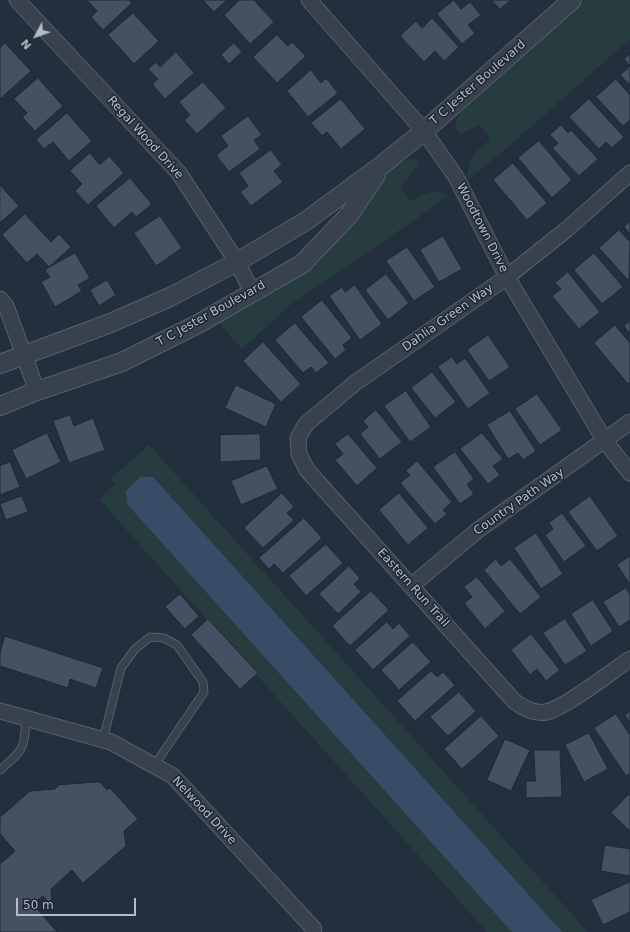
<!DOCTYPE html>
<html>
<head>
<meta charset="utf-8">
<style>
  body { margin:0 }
  #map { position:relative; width:630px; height:932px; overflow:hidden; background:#242f3e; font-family:"DejaVu Sans",sans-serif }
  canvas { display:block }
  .north { position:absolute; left:16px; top:16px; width:40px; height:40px; -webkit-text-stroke:3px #1d2633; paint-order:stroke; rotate:229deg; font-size:11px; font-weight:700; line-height:16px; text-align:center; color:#b4bcc9 }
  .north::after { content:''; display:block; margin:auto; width:14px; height:18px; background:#b4bcc9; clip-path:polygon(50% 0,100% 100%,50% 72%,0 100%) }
  .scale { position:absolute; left:16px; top:898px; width:120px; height:18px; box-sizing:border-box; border:2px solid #b4bcc9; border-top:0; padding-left:5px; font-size:12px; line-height:14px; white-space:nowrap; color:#b4bcc9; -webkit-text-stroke:3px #1d2633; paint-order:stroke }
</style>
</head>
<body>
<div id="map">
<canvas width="630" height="932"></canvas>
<div class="north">N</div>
<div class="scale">50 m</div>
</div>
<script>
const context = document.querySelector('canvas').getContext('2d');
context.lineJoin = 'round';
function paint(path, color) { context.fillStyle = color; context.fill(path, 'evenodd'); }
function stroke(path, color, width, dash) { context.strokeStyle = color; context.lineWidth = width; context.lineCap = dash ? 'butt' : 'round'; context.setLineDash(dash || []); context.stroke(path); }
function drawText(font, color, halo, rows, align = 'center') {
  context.font = font + ' "DejaVu Sans",sans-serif'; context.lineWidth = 3; context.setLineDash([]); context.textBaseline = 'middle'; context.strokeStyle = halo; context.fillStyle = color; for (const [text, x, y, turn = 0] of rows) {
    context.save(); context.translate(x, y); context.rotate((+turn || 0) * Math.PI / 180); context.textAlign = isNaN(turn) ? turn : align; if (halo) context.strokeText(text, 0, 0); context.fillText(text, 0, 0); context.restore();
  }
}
const green = new Path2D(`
  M584 0H630V39L507 148 468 180C466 158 476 153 490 139L480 125 461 134C454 127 455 123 459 114Z
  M413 158 419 165 400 187 411 202C423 193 434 188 449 195L429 210 289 306 242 349 219 323 284 287 307 266 386 173 394 165Z
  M149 445 588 932H487L99 499 115 484 110 479Z`);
const water = new Path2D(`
  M140 477H153L562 932H512L127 504 126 491Z`);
const building = new Path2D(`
  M87 0H129L132 3 103 30 91 17 97 11Z
  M203 0H227L214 12Z
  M240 0H254L274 22 250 44 224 15Z
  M454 0 461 9 470 2 481 15 468 25 475 33 462 44 437 14Z
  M492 0H511L500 9Z
  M133 13 159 41 134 64 108 35Z
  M432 18 459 47 444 61 435 51 424 62 400 36 416 21 422 28Z
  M277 35 288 46 292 42 306 56 277 83 253 57Z
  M5 43 31 71 0 99V48Z
  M234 43 242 52 229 64 221 55Z
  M176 52 194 73 165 99 152 84 158 79 148 69 156 62 160 67Z
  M630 54V85L620 75 630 66 624 59Z
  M311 70 321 83 326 78 338 93 308 117 287 91Z
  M38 78 63 106 35 131 22 117 27 113 14 99Z
  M616 79 630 95V120L623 126 596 97Z
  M203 82 226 108 197 134 184 120 190 115 179 102Z
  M341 99 365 129 341 149 327 132 322 136 311 123Z
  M589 99 624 137 612 148 606 142 599 149 569 117Z
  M67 113 92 141 69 161 53 142 44 149 36 140Z
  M248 116 262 135 254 140 260 149 229 172 216 155 228 146 221 136Z
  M561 125 568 133 571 130 598 159 579 176 552 148 558 143 550 135Z
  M539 141 572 180 552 198 518 158Z
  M271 150 282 165 274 171 283 182 251 206 240 192 248 186 239 173Z
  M90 153 100 165 109 156 124 173 88 205 75 191 82 184 70 171Z
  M513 163 547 203 527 220 493 180Z
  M130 178 152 204 136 217 132 212 114 228 96 206Z
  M0 185 19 206 0 223Z
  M25 214 51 242 59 234 71 247 49 267 37 254 27 263 2 235Z
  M160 216 182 248 156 266 134 233Z
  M630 221V234L624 227Z
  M619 230 630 242 629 281 599 248Z
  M443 236 462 269 439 282 420 250Z
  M407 247 435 287 414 301 386 261Z
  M75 253 90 278 78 285 82 291 55 307 41 282 50 277 45 270Z
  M594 253 623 287 602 304 574 270Z
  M568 272 600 312 579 329 552 296 561 289 555 283Z
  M386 274 409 303 388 320 365 290Z
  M107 280 116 295 99 306 90 290Z
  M355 285 382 324 360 340 329 296 342 287 345 292Z
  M322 300 352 338 343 345 346 350 335 359 301 317Z
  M630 321V334L624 326Z
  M295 323 329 363 316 373 311 367 303 373 275 340Z
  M615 325 630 343V382L628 384 594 343Z
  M488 335 510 367 489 381 467 350Z
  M263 342 301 384 281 402 243 361Z
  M452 357 457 364 465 358 490 393 468 409 438 367Z
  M432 372 456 402 435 418 411 388Z
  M236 385 276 404 266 427 225 408Z
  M406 391 431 427 410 442 384 406Z
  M537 394 562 430 540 445 515 409Z
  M376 410 402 442 380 459 360 434 368 427 363 421Z
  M510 411 536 451 523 460 518 453 508 459 487 425Z
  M70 415 74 426 93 418 105 450 69 463 53 421Z
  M47 433 61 462 26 479 12 450Z
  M482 433 503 459 493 466 500 475 488 484 460 449Z
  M260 434 261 460 220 462V435Z
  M348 434 377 468 357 486 335 460 343 454 335 444Z
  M455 452 474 479 467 484 474 494 460 504 433 467Z
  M417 461 452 502 443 510 447 514 435 524 400 483 410 475 406 471Z
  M10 462 20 487 0 495V466Z
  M267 466 278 489 241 505 231 481Z
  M282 493 294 507 287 513 294 520 263 548 244 528Z
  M399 493 428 528 408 545 379 510Z
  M22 496 28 512 6 520 0 504Z
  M590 496 618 536 597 551 568 512Z
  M562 513 586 546 564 562 545 535 553 529 549 523Z
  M304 518 322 538 283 573 274 564 269 569 259 558Z
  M536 533 563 574 541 589 514 548Z
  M326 544 343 563 306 596 289 576Z
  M630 556V584L617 565Z
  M496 559 501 566 510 559 541 597 520 614 484 570Z
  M349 566 360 578 354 584 361 592 338 614 319 594Z
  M477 577 505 611 485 629 464 603 472 597 464 587Z
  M626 588 630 595V620L619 627 603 602Z
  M371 591 389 610 350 646 332 626Z
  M180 594 199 616 185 629 165 607Z
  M593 600 613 631 591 646 571 614Z
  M208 619 258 673 240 689 191 635Z
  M565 619 587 651 565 665 543 633Z
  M387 622 393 629 399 623 410 636 373 670 355 650Z
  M531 634 560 670 546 681 537 669 530 675 511 650Z
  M5 636 103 668 96 688 70 679 68 688 0 666V653Z
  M413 642 431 662 399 690 381 670Z
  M431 671 437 677 443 672 455 685 415 721 397 701Z
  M459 692 476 711 448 736 430 717Z
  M630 711V723L625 715Z
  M616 714 630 735V773L626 776 594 728Z
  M481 716 499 736 462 769 444 749Z
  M589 733 608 769 584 782 565 745Z
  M505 739 530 750 511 791 487 780Z
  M534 750H560L562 797 526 798V781H535Z
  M100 782 107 790 110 788 138 819 124 831 126 846 83 883 72 870 51 889 52 906 43 896 33 904 57 932H0V864L15 851 0 834V817L30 791 55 789 59 785Z
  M629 794 630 796V831L611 813Z
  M605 845 630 849V876L601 871Z
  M630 882V912L603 925 591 900Z`);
const service = new Path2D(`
  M103 740 121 668 135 649 150 637 164 638 177 645 203 682 204 692 154 766
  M0 770C24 749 24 751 26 719`);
const minor = new Path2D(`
  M17 0 179 173 237 262 252 292
  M309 0 424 131 456 177 507 277 605 441 630 473
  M630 173 566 230 507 277 355 383 306 424 298 438 299 454 307 470 514 701C523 708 534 714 546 712 564 709 612 671 630 659
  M0 299 6 306 37 391
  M411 586 478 530 630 422
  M0 711 111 742 173 776 314 929`);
const tertiary = new Path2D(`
  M0 364 108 324 170 297 237 262 306 221 382 165 424 131 572 0
  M0 406 37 391 122 362 198 324 302 264 349 215 376 175`);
const streetNames = [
  ["T C Jester Boulevard",478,83,-41],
  ["Regal Wood Drive",145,138,48],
  ["Woodtown Drive",482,228,63],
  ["T C Jester Boulevard",211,314,-29],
  ["Dahlia Green Way",448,318,-35],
  ["Country Path Way",519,502,-35],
  ["Eastern Run Trail",413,588,48],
  ["Nelwood Drive",204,811,47]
];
paint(green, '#263c3f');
paint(water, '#394c67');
paint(building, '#455162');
stroke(building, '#1f2835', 1);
stroke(service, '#565f6c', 9);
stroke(minor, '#565f6c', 17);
stroke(tertiary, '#565f6c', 20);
stroke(service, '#38414e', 7);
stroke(minor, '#38414e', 15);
stroke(tertiary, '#38414e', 18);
drawText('12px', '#b4bcc9', '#1d2633', streetNames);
</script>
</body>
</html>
